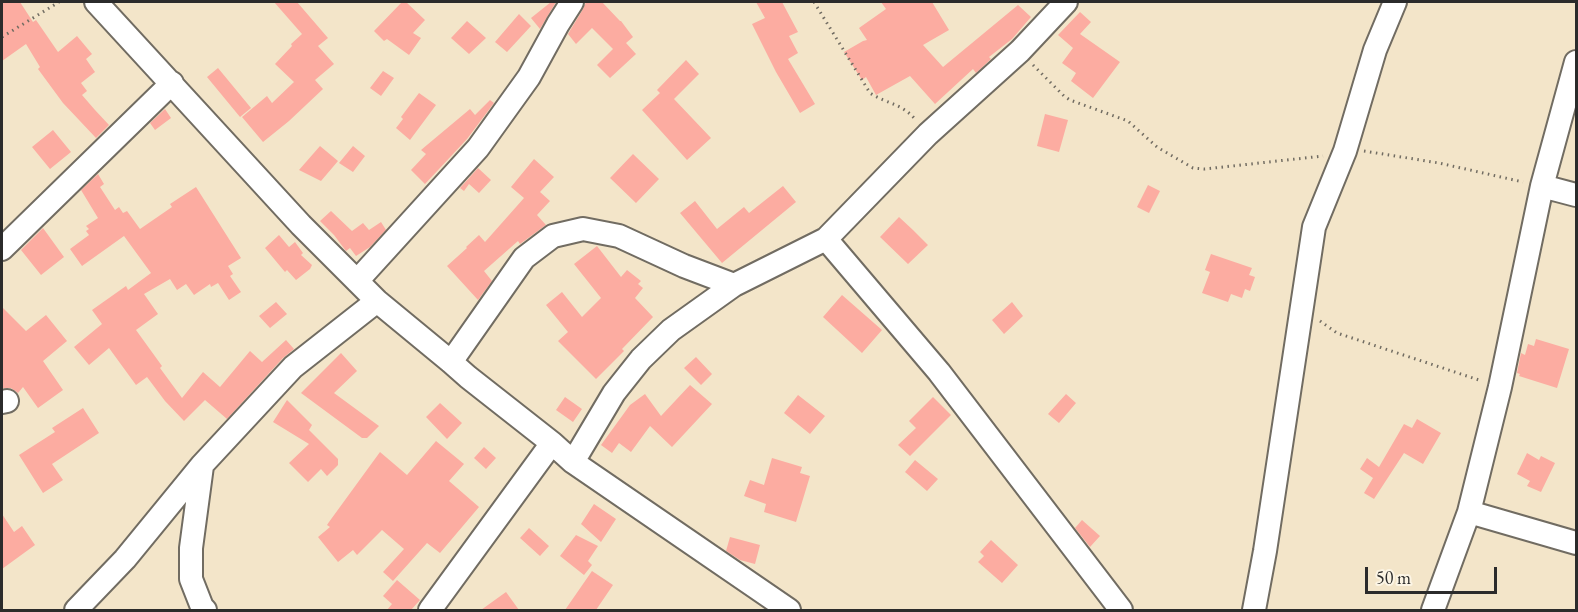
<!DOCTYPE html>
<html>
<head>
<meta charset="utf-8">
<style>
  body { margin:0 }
  #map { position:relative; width:1578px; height:612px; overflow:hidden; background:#f3e5c9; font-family:"EB Garamond",serif }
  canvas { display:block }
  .frame { position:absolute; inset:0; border:3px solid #2b2b2b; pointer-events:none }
  .scale { position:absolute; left:1365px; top:567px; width:132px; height:27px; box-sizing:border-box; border:3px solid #2b2b2b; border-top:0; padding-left:8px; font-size:18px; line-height:21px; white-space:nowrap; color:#2b2b2b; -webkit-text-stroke:4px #fcf5e5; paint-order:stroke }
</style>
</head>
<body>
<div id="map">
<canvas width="1578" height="612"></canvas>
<div class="frame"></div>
<div class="scale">50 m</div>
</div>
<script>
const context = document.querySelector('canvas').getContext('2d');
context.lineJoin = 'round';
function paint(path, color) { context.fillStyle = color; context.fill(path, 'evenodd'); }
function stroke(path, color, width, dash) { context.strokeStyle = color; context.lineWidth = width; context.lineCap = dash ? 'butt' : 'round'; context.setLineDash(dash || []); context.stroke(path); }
const building = new Path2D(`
  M2 2H20L33 22 36 20 58 52 77 36 92 54 86 59 95 72 81 83 87 91 82 95 95 110 109 125 96 138 63 103 38 69 40 67 26 44 2 61Z
  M274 2H297L328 38 318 46 334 64 315 80 323 89 289 121 263 142 242 117 267 96 272 103 294 82 275 64 292 46 291 44 302 34Z
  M402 2H406L425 20 413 33 421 38 409 55 387 39 384 41 374 31Z
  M551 2H556L540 29 531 18Z
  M586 2H602L620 21H621L633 37 626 43 636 54 610 78 597 65 613 49 592 28 576 44 568 34 583 9Z
  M756 2H782L798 32 789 36 798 53 788 59 815 104 800 113 776 72 752 24 765 18Z
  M881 2H932L949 30 923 45 943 67 1018 5 1031 17 1012 39 989 57 991 59 976 73 973 69 935 104 910 76 876 95 866 77 862 80 844 52 863 41 867 40 859 28 886 9Z
  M1080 12 1091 22 1080 34 1120 62 1093 98 1071 81 1076 73 1062 63 1073 48 1058 35Z
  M519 14 531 26 507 52 495 42Z
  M467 21 486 38 469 54 451 38Z
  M686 60 699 74 674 99 711 138 687 160 642 110 660 93 657 90Z
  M218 68 251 108 240 117 207 77Z
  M383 71 394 78 381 96 370 88Z
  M419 93 436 105 410 140 396 128 403 119 401 117Z
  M490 100 494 103 467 139 425 184 411 170 426 154 421 150 470 109 475 115Z
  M165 109 171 118 155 130 150 123Z
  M1045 114 1068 120 1059 152 1037 146Z
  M53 130 71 152 50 169 32 147Z
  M320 146 338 161 321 181 299 170Z
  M353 146 365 156 353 172 339 163Z
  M633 154 659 179 636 203 610 178Z
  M534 159 554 177 540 192 550 201 537 215 546 225 520 244 518 241 484 271 492 281 478 300 447 266 467 248 466 247 479 235 485 242 524 198 511 187Z
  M478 168 491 180 479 193 469 184 464 191 460 188Z
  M98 174 104 184 100 187 115 210 119 207 123 213 127 211 140 229 172 207 170 204 196 187 241 258 228 266 233 274 230 276 241 292 229 300 218 283 211 287 210 284 194 295 186 284 177 290 170 279 144 294 158 314 136 330 162 366 160 368 182 398 203 372 220 387 250 351 262 362 286 340 294 349 283 358 227 419 205 400 184 421 165 401 147 377 136 385 109 348 89 365 74 347 102 324 92 310 126 286 128 290 151 273 124 236 82 266 70 249 89 235 86 231 89 229 86 226 98 218 81 190Z
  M1148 185 1160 191 1149 213 1137 207Z
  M783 186 796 202 722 263 680 213 695 201 717 229 744 207 749 213Z
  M331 211 352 231 363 223 369 230 381 222 386 230 370 247 356 256 350 248 346 251 334 235 320 221Z
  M899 217 913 230 928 245 908 264 880 237Z
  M43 228 64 257 41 275 21 250Z
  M279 235 289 247 295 242 303 253 301 255 312 265 310 269 296 280 287 270 285 272 265 248Z
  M597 246 621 277 627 270 641 281 638 284 643 288 635 298 653 317 622 349 624 351 596 379 558 341 568 332 546 305 562 292 582 317 601 298 574 264Z
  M1211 254 1252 268 1249 275 1255 277 1250 291 1245 289 1242 298 1231 294 1228 302 1202 293 1210 272 1205 270Z
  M842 295 882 330 862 353 823 317Z
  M276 302 287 314 270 328 259 316Z
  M1012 302 1023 316 1004 334 992 320Z
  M2 307 26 331 46 315 67 341 43 361 63 390 38 408 23 387 18 393 11 388H2Z
  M1536 339 1569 349 1557 388 1519 376 1520 374 1517 373 1521 353 1525 355 1528 344 1534 346Z
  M341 353 357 371 334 393 379 426 367 438H362L301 393Z
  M696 357 712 374 701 385 684 368Z
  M690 385 712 404 672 447 650 426 631 452 619 443 612 453 601 445 630 405 645 394 661 416Z
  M1066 394 1076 403 1059 423 1048 414Z
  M798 395 825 416 810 434 784 413Z
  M565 397 582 409 573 422 556 410Z
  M933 397 951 415 910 456 898 445 916 428 909 421Z
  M287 400 312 425 309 430 338 459V465L327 476 321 469 308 482 289 463 309 444 273 422Z
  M440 403 462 423 447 439 426 417Z
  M83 408 99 433 52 464 63 480 43 493 19 455 55 432 52 428Z
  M1417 419 1441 433 1423 464 1404 453 1374 499 1364 493 1373 478 1360 469 1367 458 1379 467 1404 424 1412 428Z
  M436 441 464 464 449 481 479 507 440 553 427 543 393 581 383 572 404 549 382 530 357 555 353 550 338 562 318 537 330 527 327 525 329 522 380 452 407 475Z
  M484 447 496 458 486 469 474 458Z
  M1527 453 1539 460 1541 456 1555 463 1541 492 1527 486 1530 481 1517 474Z
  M772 458 802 467 800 473 810 476 796 522 764 512 766 504 744 496 750 480 764 485Z
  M915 460 938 479 927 491 905 472Z
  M594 504 616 519 601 542 581 524Z
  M2 514 14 532 22 526 35 545 2 569Z
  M1082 520 1100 536 1090 547 1075 528Z
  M529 528 549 546 540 556 520 538Z
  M576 535 598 546 588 561 592 565 584 575 560 556Z
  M730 537 760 545 755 564 740 560 726 551Z
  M991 540 1018 565 1002 583 978 562 984 556 980 552Z
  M592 571 613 585 596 610H565Z
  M397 580 420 600 411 610H387L392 604 383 596Z
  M506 592 519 610H481Z`);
const path = new Path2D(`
  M814 2 870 93C887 104 901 103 915 119
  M2 37 59 2
  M1033 65 1064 96 1070 100 1128 121 1157 147 1193 168 1205 169 1323 156
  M1364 151 1439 163 1523 182
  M1320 321 1337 333 1482 381`);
const minor = new Path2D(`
  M96 2 301 225 377 301 451 362 468 377 552 443 573 462 789 610
  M1542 186 1576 195
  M826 239 939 372 1121 610
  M2 249 172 83
  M357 281 478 148 529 77 558 24 572 2
  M451 362 524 258 553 236 583 229 619 236 684 266 734 285
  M2 402 7 401
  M573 462 614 393 641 359 671 330 734 285 826 239 928 134 1020 51 1066 2
  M202 466 191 548V579L202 607 205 610
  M1469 512 1576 543
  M76 610 125 559 202 465 293 367 377 301
  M430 610 552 443
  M1254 610 1265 551 1314 227 1345 151 1375 50 1395 2
  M1433 610 1469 512 1500 387 1542 186 1576 62`);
paint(building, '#fcaca1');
stroke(minor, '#716c62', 26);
stroke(path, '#716c62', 3, [1.5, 4.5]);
stroke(minor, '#fff', 22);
</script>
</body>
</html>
